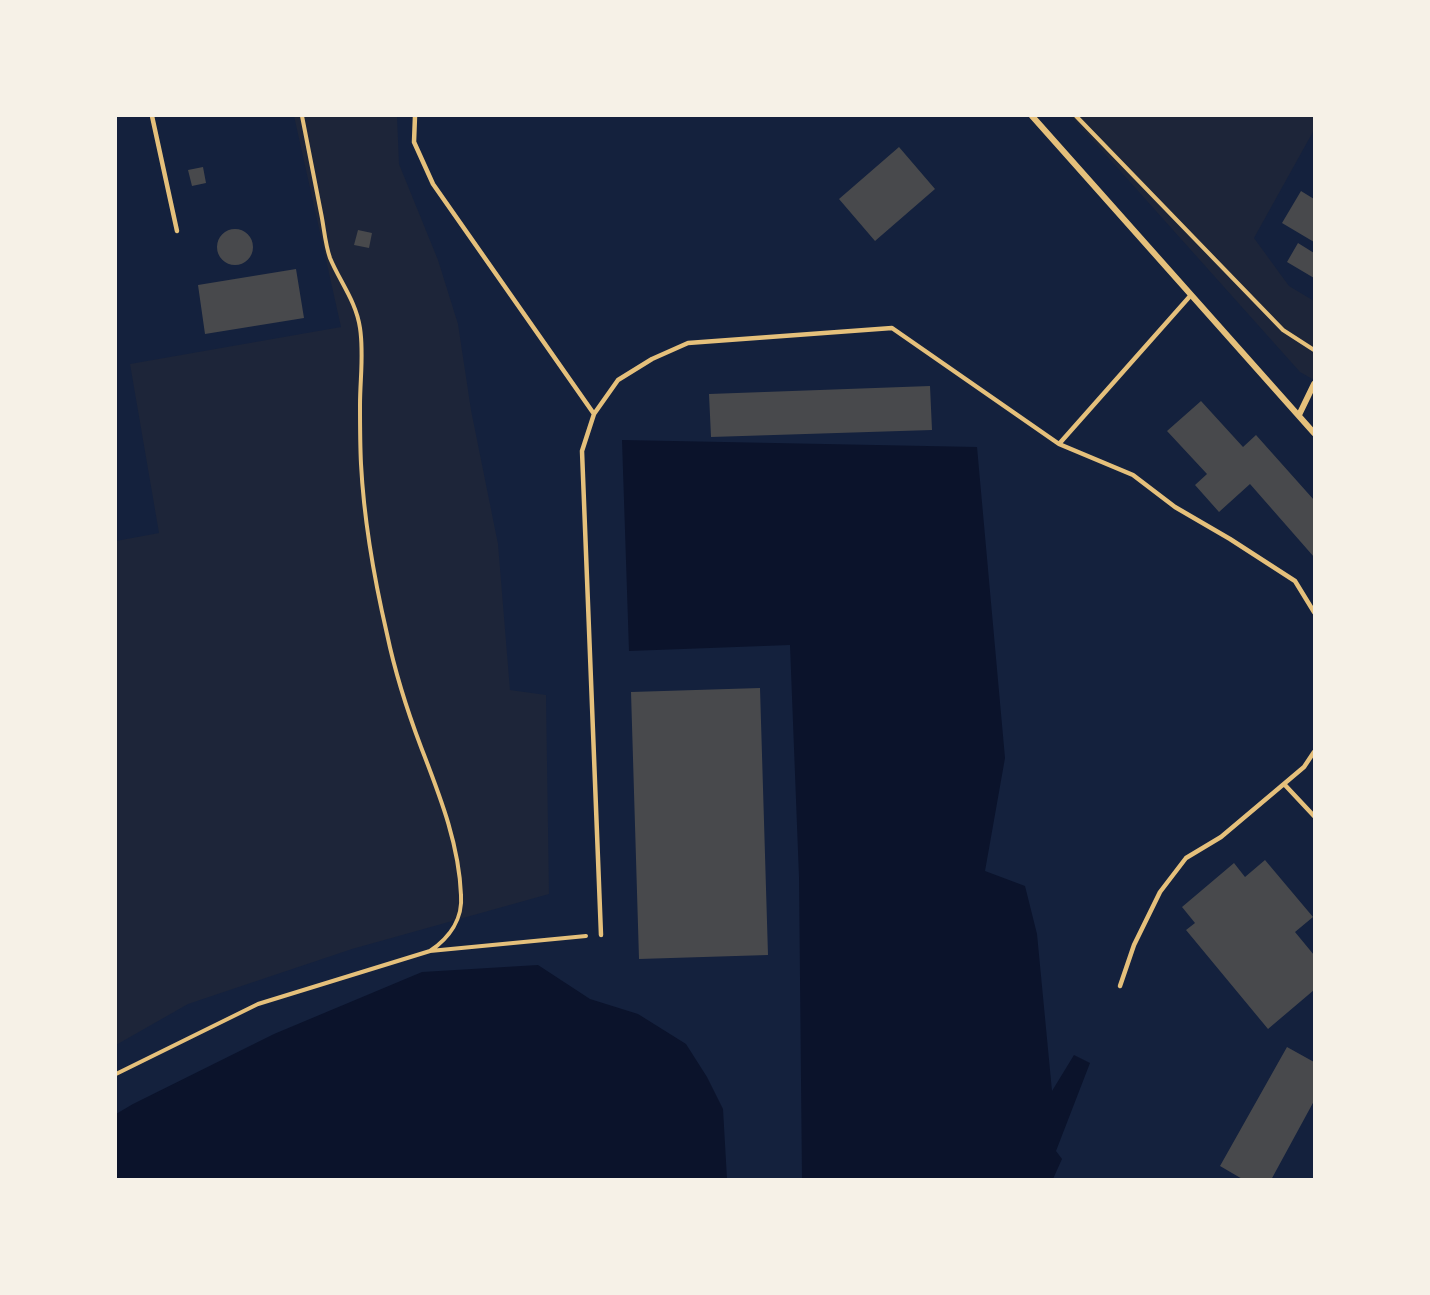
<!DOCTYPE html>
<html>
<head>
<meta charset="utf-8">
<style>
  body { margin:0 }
  #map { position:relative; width:1430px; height:1295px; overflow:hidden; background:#14213d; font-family:Roboto,sans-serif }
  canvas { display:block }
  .frame { position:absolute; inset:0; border:117px solid #f6f1e7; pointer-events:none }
</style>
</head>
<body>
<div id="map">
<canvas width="1430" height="1295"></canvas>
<div class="frame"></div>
</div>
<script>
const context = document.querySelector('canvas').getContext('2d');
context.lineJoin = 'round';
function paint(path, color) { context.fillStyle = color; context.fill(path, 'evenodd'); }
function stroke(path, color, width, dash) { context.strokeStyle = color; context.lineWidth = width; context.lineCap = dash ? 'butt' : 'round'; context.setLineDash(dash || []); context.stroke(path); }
const green = new Path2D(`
  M294 116H397L399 164 438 260 458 324 471 410 498 544 510 690 546 695 549 894 352 949 188 1004 116 1045V541L159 533 130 364 341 327Z
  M1071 116H1314V130L1254 238 1289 286 1314 301V380L1300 372Z`);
const water = new Path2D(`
  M622 440 977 447 1005 758 985 871 1025 886 1037 934 1052 1091 1074 1055 1090 1063 1056 1151 1062 1159 1053 1179H802L799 877 790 645 629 651Z
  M538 965 590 999 638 1014 686 1044 707 1077 723 1109 727 1179H116V1114L133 1104 274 1034 422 972Z`);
const building = new Path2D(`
  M899 147 935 189 875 241 839 199Z
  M203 167 206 183 192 186 188 170Z
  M1301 191 1314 199V242L1282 223Z
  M217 247a18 18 0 1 1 36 0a18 18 0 1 1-36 0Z
  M358 230 372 233 369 248 354 245Z
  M1298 243 1314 253V278L1287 262Z
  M296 269 304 318 205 334 198 285Z
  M930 386 932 430 711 437 709 394Z
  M1201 401 1243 447 1256 435 1314 500V557L1250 484 1219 512 1195 485 1207 474 1167 431Z
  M760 688 768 955 639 959 631 692Z
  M1265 860 1313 917 1295 932 1314 955V990L1268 1029 1186 930 1195 923 1182 907 1234 863 1245 877Z
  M1287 1047 1314 1062V1101L1271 1180H1244L1220 1166Z`);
const path = new Path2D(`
  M302 116C308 148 315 181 321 213 324 227 325 244 330 258 340 282 356 301 360 328 364 354 360 379 360 405 360 424 360 444 361 464 364 521 374 578 387 634 395 672 407 710 421 747 439 794 459 843 461 895 463 919 449 938 430 951
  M1076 116 1283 330 1314 350
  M116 1074 258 1004 430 951 586 936`);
const service = new Path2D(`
  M152 116 177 231
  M415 116 414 142 433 184 594 414
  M1059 444 1133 475 1175 507 1230 539 1295 581 1314 612
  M1284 784 1314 816
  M601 935 582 451 594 414 618 380 652 359 688 343 892 328 1059 444 1191 295
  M1120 986 1134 945 1160 892 1186 858 1221 837 1304 767 1314 752`);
const minor = new Path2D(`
  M1032 116 1314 433
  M1299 415 1314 384`);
paint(green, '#1d2539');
paint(water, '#0b132b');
paint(building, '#48494c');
stroke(path, '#e5c07b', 4);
stroke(service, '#e5c07b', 4.5);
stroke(minor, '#e5c07b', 6);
</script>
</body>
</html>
